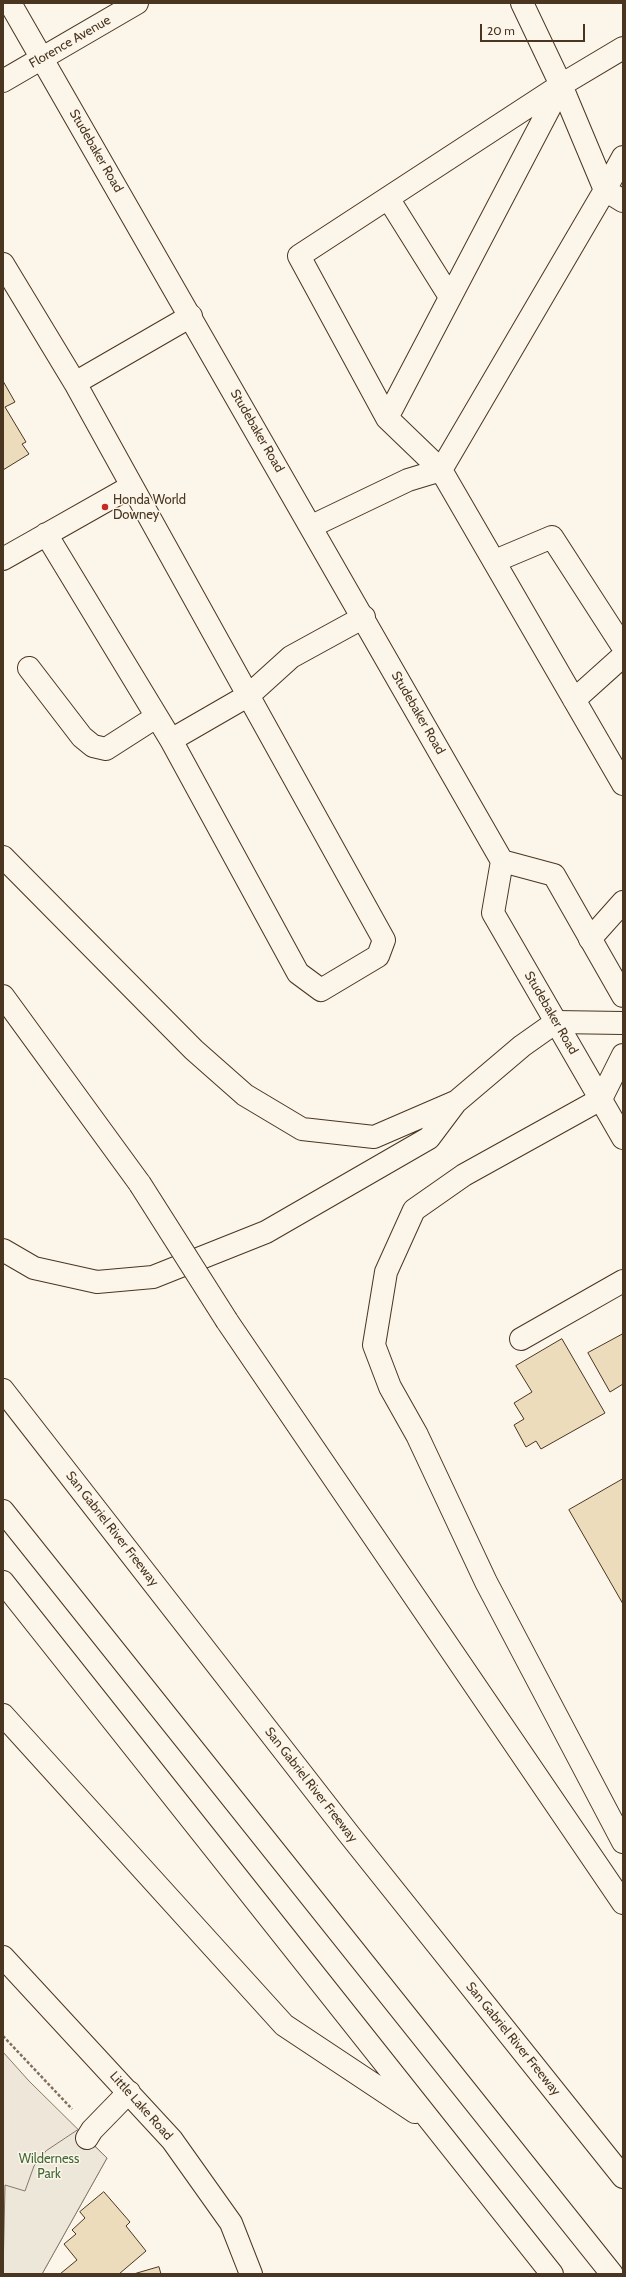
<!DOCTYPE html>
<html>
<head>
<meta charset="utf-8">
<style>
  body { margin:0 }
  #map { position:relative; width:626px; height:2277px; overflow:hidden; background:#fbf6e9; font-family:Cabin,sans-serif }
  canvas { display:block }
  .frame { position:absolute; inset:0; border:4px solid #4a3520; pointer-events:none }
  .scale { position:absolute; left:480px; top:24px; width:105px; height:18px; box-sizing:border-box; border:2px solid #4a3520; border-top:0; padding-left:5px; font-size:12px; line-height:14px; white-space:nowrap; color:#4a3520; -webkit-text-stroke:3px #fbf6e9; paint-order:stroke }
</style>
</head>
<body>
<div id="map">
<canvas width="626" height="2277"></canvas>
<div class="frame"></div>
<div class="scale">20 m</div>
</div>
<script>
const context = document.querySelector('canvas').getContext('2d');
context.lineJoin = 'round';
function paint(path, color) { context.fillStyle = color; context.fill(path, 'evenodd'); }
function stroke(path, color, width, dash) { context.strokeStyle = color; context.lineWidth = width; context.lineCap = dash ? 'butt' : 'round'; context.setLineDash(dash || []); context.stroke(path); }
function drawText(font, color, halo, rows, align = 'center') {
  context.font = font + ' Cabin,sans-serif'; context.lineWidth = 3; context.setLineDash([]); context.textBaseline = 'middle'; context.strokeStyle = halo; context.fillStyle = color; for (const [text, x, y, turn = 0] of rows) {
    context.save(); context.translate(x, y); context.rotate((+turn || 0) * Math.PI / 180); context.textAlign = isNaN(turn) ? turn : align; if (halo) context.strokeText(text, 0, 0); context.fillText(text, 0, 0); context.restore();
  }
}
const green = new Path2D(`
  M3 2052 29 2081 107 2158 42 2274H3Z`);
const parking = new Path2D(`
  M78 2130 107 2158 42 2274H3L5 2185 25 2191 34 2166 46 2151Z`);
const building = new Path2D(`
  M3 381 15 402 5 407 26 442 22 444 29 454 3 470Z
  M623 1334V1384L610 1392 588 1353Z
  M562 1339 605 1413 541 1449 536 1441 526 1447 514 1425 524 1419 514 1403 532 1392 516 1366Z
  M623 1479V1604L569 1510Z
  M104 2192 130 2222 126 2226 146 2251 119 2274H60L77 2260 64 2244 76 2234 72 2230 85 2218 80 2212Z
  M159 2267 161 2274H134Z`);
const path = new Path2D(`
  M3 2036 72 2109`);
const minor = new Path2D(`
  M522 3 561 85 605 190 623 157
  M388 198 450 297
  M623 201 605 190 441 470 623 784
  M3 264 75 383 132 486 3 559
  M75 383 191 316
  M387 418 561 86
  M312 526 408 480 441 470 387 418 299 256 561 85 623 48
  M46 534 171 740 298 973 321 990 378 956 384 940 132 486
  M495 561 552 537 623 647
  M29 668 82 737 93 746 106 749 156 717
  M574 700 623 656
  M171 740 249 695 291 657 364 617
  M590 939 623 902
  M521 1339 623 1281
  M3 1957 172 2140 231 2223 251 2274
  M87 2138 92 2130 129 2092`);
const major = new Path2D(`
  M10 3 502 861 493 913 623 1138
  M3 81 137 3
  M502 861 554 875 623 996`);
const highway = new Path2D(`
  M3 857 194 1050 245 1095 302 1129 374 1137 455 1102
  M3 996 140 1184
  M623 1055 601 1099 464 1175 414 1210 386 1272 374 1345 390 1387 417 1435 486 1582 623 1842
  M3 1250 34 1268 97 1282 153 1277 266 1232 429 1138 456 1102 522 1046 556 1022 623 1023
  M227 1321 623 1903
  M3 1390 348 1833 623 2177
  M3 1511 612 2274
  M3 1582 552 2274
  M3 1715 284 2025 415 2112`);
const highwayBridge = new Path2D(`
  M140 1184 227 1321`);
const markers = [
  [105,507,4,"#c62828"]
];
const streetNames = [
  ["Florence Avenue",70,42,-30],
  ["Studebaker Road",96,151,60],
  ["Studebaker Road",257,431,60],
  ["Studebaker Road",418,713,60],
  ["Studebaker Road",551,1013,60],
  ["San Gabriel River Freeway",112,1529,52],
  ["San Gabriel River Freeway",311,1785,52],
  ["San Gabriel River Freeway",513,2039,51],
  ["Little Lake Road",141,2106,48]
];
const poiNames = [
  ["Honda World",113,500],
  ["Downey",113,515]
];
const parkNames = [
  ["Wilderness",49,2159],
  ["Park",49,2174]
];
paint(green, '#ede6d9');
stroke(green, '#887966', 1);
paint(parking, '#ede7d9');
stroke(parking, '#887966', 1);
paint(building, '#ecdcbc');
stroke(building, '#4a3520', 1);
stroke(minor, '#4a3520', 24);
stroke(major, '#4a3520', 24);
stroke(highway, '#4a3520', 24);
stroke(path, '#7f6f5c', 2.5, [3, 2]);
stroke(minor, '#fbf6e9', 22);
stroke(major, '#fbf6e9', 22);
stroke(highway, '#fbf6e9', 22);
stroke(highwayBridge, '#4a3520', 24, []);
stroke(highwayBridge, '#fbf6e9', 22);
for (const [x, y, r, color] of markers) { const dot = new Path2D(); dot.arc(x, y, r, 0, 2 * Math.PI); context.fillStyle = color; context.fill(dot); stroke(dot, '#fbf6e9', 1.5); }
drawText('13px', '#4a3520', '#fbf6e9', streetNames);
drawText('13px', '#4a3520', '#fbf6e9', poiNames, 'left');
drawText('13px', '#436837', '#fbf6e9', parkNames);
</script>
</body>
</html>
